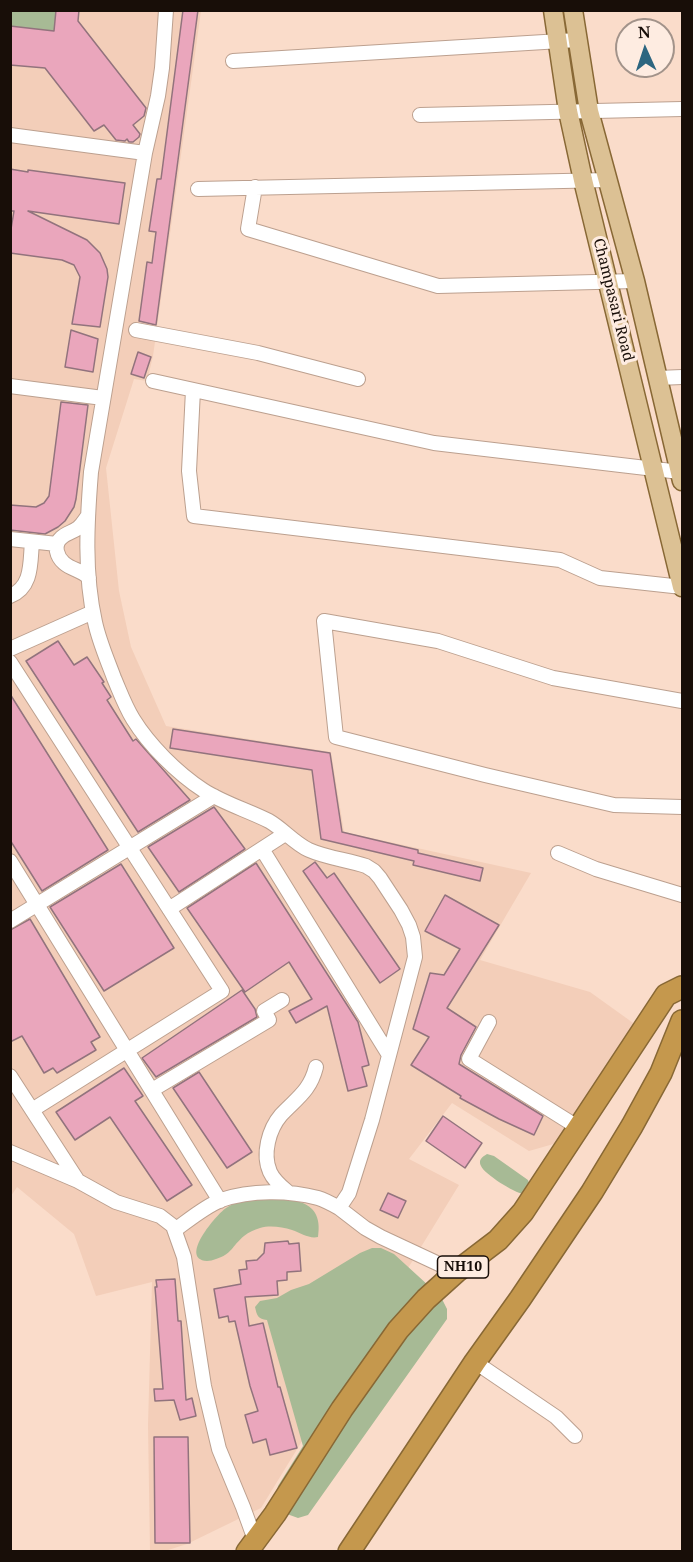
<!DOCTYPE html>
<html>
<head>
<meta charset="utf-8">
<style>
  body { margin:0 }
  #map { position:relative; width:693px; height:1562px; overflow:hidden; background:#fadcca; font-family:"Noto Serif",serif }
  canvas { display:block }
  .frame { position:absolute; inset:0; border:12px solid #180e08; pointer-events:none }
  .north { position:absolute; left:615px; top:18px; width:60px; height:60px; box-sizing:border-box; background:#feece1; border:2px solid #a2938a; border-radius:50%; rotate:357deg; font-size:16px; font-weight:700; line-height:24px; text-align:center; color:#180e08 }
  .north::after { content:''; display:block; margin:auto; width:21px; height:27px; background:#2d6680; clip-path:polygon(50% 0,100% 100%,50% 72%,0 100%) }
</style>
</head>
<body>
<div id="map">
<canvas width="693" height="1562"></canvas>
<div class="frame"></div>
<div class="north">N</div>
</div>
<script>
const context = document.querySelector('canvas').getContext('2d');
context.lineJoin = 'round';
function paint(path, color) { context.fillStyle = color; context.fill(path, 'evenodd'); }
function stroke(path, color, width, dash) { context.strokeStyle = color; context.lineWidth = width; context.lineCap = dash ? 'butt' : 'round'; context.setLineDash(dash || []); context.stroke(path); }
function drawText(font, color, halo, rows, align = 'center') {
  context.font = font + ' "Noto Serif",serif'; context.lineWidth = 6; context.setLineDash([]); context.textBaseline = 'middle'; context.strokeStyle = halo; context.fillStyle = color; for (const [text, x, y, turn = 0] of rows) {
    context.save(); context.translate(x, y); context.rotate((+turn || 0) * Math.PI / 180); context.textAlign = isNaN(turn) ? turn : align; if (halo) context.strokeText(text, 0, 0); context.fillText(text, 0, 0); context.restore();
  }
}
const built = new Path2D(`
  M11 11H201L153 356 147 381 134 379 106 468 119 591 131 647 166 726 331 752 344 832 531 873 480 960 590 992 636 1025 557 1143 529 1151 452 1103 409 1159 459 1185 261 1508 187 1544 165 1551H150L148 1425 152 1282 96 1296 74 1234 17 1187 11 1196Z`);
const green = new Path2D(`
  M10 11H56L54 31 11 26Z
  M487 1154 494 1156 528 1180 529 1183 523 1194C515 1193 484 1174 481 1166 478 1160 482 1157 487 1154Z
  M256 1198C285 1199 325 1195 318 1237 309 1239 301 1233 292 1230 282 1227 270 1225 260 1228 254 1230 249 1232 244 1236 232 1246 232 1254 216 1259 213 1260 210 1261 207 1261 178 1259 217 1214 226 1208 235 1202 246 1200 256 1198Z
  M372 1248H381L394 1254 441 1297 447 1309V1319L308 1515 298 1518 287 1514 276 1497 278 1486 303 1446 267 1320C258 1319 257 1316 255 1307L260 1301 277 1298 291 1290 309 1284 360 1253Z`);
const building = new Path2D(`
  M56 10H79L78 21 146 108 144 116 133 125 140 134 139 137 133 142H129L127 139 125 141 116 140 104 125 94 131 45 68 10 65V26L54 31Z
  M183 10H198L156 325 139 321 147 262 152 263 156 232 149 231 157 179H161Z
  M10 169 28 172V170L125 183 119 224 28 211 87 240 100 253 107 269 108 277 100 327 72 324 80 277 74 265 62 260 10 253V235L14 211H10Z
  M71 330 98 339 93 372 65 367Z
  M138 352 151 357 144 378 131 374Z
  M61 402 88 405 76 499 74 507 65 521 58 527 45 534 10 530V505L36 507 44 503 49 496Z
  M58 641 74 665 87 657 104 682 102 683 111 697 107 700 133 741 136 739 190 800 138 832 26 661Z
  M10 694 108 850 42 891 10 840Z
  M173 729 330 753 342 832 418 850V853L483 868 480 881 413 865 414 861 321 839 312 770 170 748Z
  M214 807 245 849 179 892 148 847Z
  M315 862 327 878 334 873 400 969 380 983 303 871Z
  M256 863 358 1022 369 1065 362 1067 367 1086 348 1091 327 1006 296 1023 289 1011 312 999 289 962 245 992 187 908Z
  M121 864 174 948 104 991 50 907Z
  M445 895 499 925 447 1008 476 1027 461 1055 459 1064 543 1116 534 1135 499 1119 460 1098 461 1096 411 1065 429 1037 413 1029 430 973 444 975 460 949 425 931Z
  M30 919 100 1037 91 1042 96 1050 57 1073 53 1068 44 1073 22 1036 10 1042V930Z
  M242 990 255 1009 257 1017 156 1077 142 1058Z
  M124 1068 143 1096 135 1101 192 1185 167 1201 110 1117 75 1140 56 1112Z
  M199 1072 252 1152 227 1168 173 1088Z
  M443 1116 482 1143 465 1168 426 1141Z
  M388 1193 406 1201 398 1218 380 1210Z
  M288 1241 289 1244 299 1243 301 1271 287 1272V1280L277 1281 278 1295 245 1297 249 1326 263 1323 278 1387H280L297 1448 270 1455 266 1439 253 1443 245 1415 258 1411 250 1386 235 1321 229 1322 228 1316 219 1318 214 1289 241 1284 239 1270 247 1269 246 1261 257 1260 264 1253 265 1243Z
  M175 1279 178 1321H181L186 1400 192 1398 196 1416 180 1420 174 1400 155 1401 154 1389H163L155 1287H157L156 1280Z
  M154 1437H188L190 1543H155Z`);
const minor = new Path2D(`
  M166 10 162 68 158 96 145 153 91 472C87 522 84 573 95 622 99 641 107 659 114 678 120 692 125 706 133 719 149 745 177 773 203 790 223 803 247 810 269 821 283 829 294 843 309 850 327 858 348 860 366 866L374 871 380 878 401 910 409 925 413 937 415 957 372 1120 349 1193 339 1208 365 1228 381 1237 456 1272
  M233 61 577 40
  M420 115 682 109
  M10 135 145 153
  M255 187 248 229 438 286 635 281
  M198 189 609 180
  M136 330 258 353 358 379
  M658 378 682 377
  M153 381 434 443 680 472
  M10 386 103 398
  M193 390 189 471 194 516 560 560 600 578 682 587
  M87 517C84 521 82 525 78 528 73 532 66 533 61 538 53 545 57 557 64 563 72 570 82 570 89 578
  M10 539 57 544
  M10 596C33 587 30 562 32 542
  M10 649 93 612
  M10 662 222 991 32 1110
  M682 701 553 678 438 641 324 621 336 737 485 775 614 805 682 807
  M262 849 389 1055
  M558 853 596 869 682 895
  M10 861 220 1201
  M169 909 285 834
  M10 921 214 796
  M489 1022 469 1059 579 1128
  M10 1076 78 1181
  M152 1090 269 1020 264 1011 282 1000
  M10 1152 78 1181 116 1202 160 1216 173 1226 184 1257 204 1386 219 1449 243 1507 255 1540
  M289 1193C282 1187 274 1181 270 1172 262 1154 269 1129 281 1115 297 1098 310 1091 316 1067
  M175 1230C189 1220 204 1207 221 1200 251 1190 288 1190 318 1198 325 1200 332 1204 339 1208
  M475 1362 556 1417 575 1436`);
const major = new Path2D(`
  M553 10 568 111 583 180 682 587
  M573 10 589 111 635 281 682 481`);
const highway = new Path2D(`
  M247 1552 275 1514 342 1409 398 1330 426 1299 456 1272 498 1240 523 1212 666 995 682 987
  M349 1552 475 1362 520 1299 592 1192 632 1126 661 1073 682 1021`);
const shields = [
  [463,1267,51]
];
const shieldNames = [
  ["NH10",463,1267]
];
const streetNames = [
  ["Champasari Road",613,300,76]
];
paint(built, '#f3ceb9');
paint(green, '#a7ba95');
paint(building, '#eaa6bc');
stroke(building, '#92737d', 1.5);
stroke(minor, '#bca08f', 16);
stroke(major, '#886835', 21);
stroke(highway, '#886835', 24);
stroke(minor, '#fff', 14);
stroke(major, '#dcc194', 18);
stroke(highway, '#c5984d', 21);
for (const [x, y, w] of shields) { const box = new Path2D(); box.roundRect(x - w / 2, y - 11, w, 22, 4.5); context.fillStyle = '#feece1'; context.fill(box); stroke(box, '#180e08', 1.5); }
drawText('bold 14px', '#180e08', null, shieldNames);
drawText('15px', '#180e08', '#feece1', streetNames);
</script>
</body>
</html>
